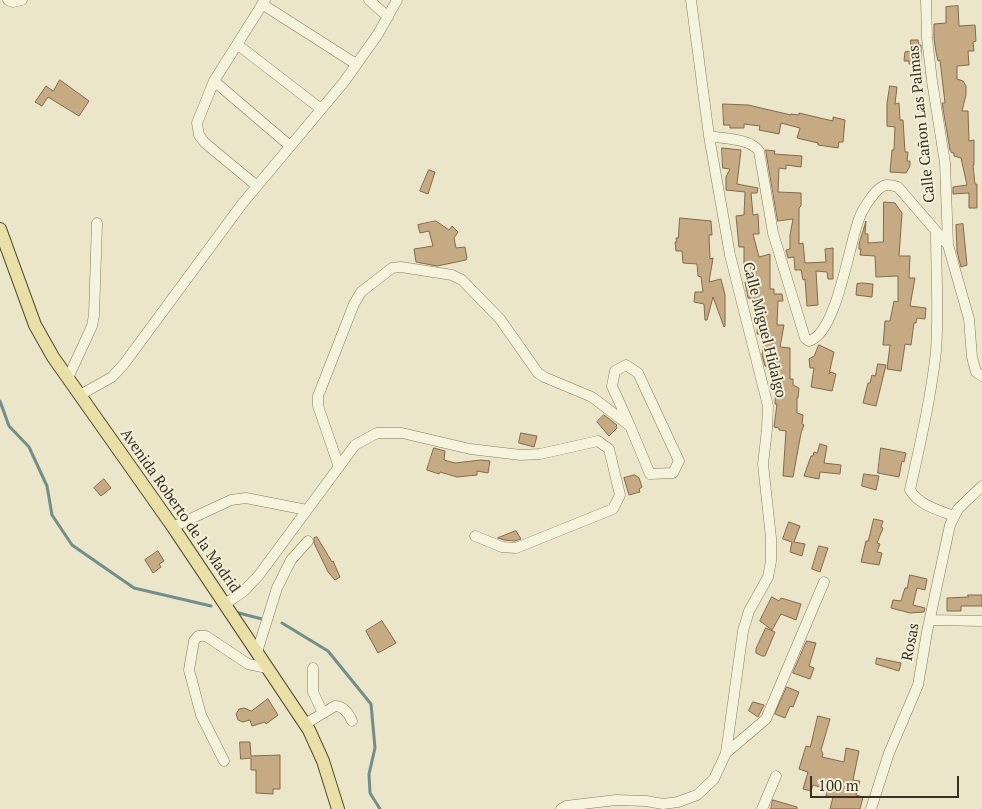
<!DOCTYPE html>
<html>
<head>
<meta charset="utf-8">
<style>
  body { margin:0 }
  #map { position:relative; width:982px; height:809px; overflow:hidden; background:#ebe6ca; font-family:"PT Serif",serif }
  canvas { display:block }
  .scale { position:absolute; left:810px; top:776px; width:149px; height:22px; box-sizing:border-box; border:2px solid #383022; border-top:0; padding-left:6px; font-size:15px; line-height:18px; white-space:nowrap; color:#383022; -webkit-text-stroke:4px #f3f0d9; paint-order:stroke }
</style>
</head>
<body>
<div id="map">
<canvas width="982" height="809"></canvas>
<div class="scale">100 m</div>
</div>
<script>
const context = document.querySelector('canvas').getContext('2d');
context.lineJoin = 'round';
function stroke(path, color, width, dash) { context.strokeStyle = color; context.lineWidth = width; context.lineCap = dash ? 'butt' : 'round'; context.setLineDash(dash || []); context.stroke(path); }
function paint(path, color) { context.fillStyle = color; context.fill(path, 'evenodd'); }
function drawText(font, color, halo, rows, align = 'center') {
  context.font = font + ' "PT Serif",serif'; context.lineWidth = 4; context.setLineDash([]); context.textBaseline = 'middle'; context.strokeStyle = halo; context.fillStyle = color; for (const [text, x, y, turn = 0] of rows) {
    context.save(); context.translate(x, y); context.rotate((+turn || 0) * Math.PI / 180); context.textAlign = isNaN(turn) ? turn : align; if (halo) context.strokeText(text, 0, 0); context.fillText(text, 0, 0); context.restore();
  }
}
const stream = new Path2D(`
  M0 401 9 426 29 447 47 486 52 515 72 545 134 588 211 606
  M235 612 262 619
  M282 623 328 651 371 704 375 748 369 774 370 793 380 809`);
const building = new Path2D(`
  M958 6 959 26 975 25 976 41 973 42 974 51H968L969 65 957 66V79L963 81 966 86V95L962 111H968L969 141 974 140V165H973L975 184H977V208H969V193L953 194V187L967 185 961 158 954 156V153H952L950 150 942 103H945L940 60 938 61 936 52 934 38V24L946 23V7Z
  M911 40H918L919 45H921V64H909V61H904L905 52 910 51Z
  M60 80 89 101 79 116 48 97 42 106 35 102 46 86 53 91Z
  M890 86 897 87 895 104 899 103 900 120H903L905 152H908L907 161H910V166L906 173 890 172 892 150H894L895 127 887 126V104Z
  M723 104 748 105 791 115V114L799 115V113L833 121V117L845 120 843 142H839L838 148 818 145V143L797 138 800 128 781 123 779 134 759 130 760 126 744 124V128H730V125H724Z
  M722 148 741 150 737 184 758 188 757 193H751L753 215 758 214 759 234H753L759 257 770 254V289H774V294H782L783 301H778L777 325H784L780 347 790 348V379H793V385L799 388 798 398H797V413L803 415 802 424 804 425 801 433 793 477 783 476 786 431 779 430V428L774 427 777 404H775L776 376H772V367L765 366 762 355 765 335 757 334 759 299 748 298 745 282H749L751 264H744V247H739L736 216 744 215 745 192 726 190V177L730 169 723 168Z
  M766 150 775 151 774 154 802 156 801 167 786 165V169L779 168 778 192 801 193V206L799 208V244L803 243 805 263 826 262 825 249 833 248V279H828L827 272 816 271 818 305 807 306 805 279 803 280 801 270H795L794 257 788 258 786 250 790 249V235L793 219 778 221Z
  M429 170 435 172 428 194 420 191Z
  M884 202 895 203 902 213 899 256H910L909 278H915L910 306 926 308 925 319 917 318 916 323H914L911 345 905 344 901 371 887 369 890 345H883L885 321H890L894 301 898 302V276L876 277 875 256 860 255 861 249H859V244L866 221 865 234H868V243L883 242Z
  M680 218 711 221 712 235H709L710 259 713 258 709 282 721 279 725 295V326L724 327 713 297 707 320H705L704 304 694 302 695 292H703L701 277 698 276 697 264 683 263 682 251H676L675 242H677L676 238H678Z
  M436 221 449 230 452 226 458 232 454 238 456 248 465 247 467 258 466 260 437 266 416 262 414 249 433 246 429 231 420 233 418 225Z
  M963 224 967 265 961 267 957 251 956 225Z
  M862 283 873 284 872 297 856 295 857 284Z
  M819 345 834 352 829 374 831 372 836 374 832 391 811 387 814 368H810L809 359 814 356Z
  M878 364 886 365 876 406 863 403 868 383H870L872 375 875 376Z
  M604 415 617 425 616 426 617 428 609 436 597 422Z
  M521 433 537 436 534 447 519 443Z
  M820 444 827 446 824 463 841 465 840 474 820 472 819 479 804 476 811 456H813L814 452 817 453Z
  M434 448 445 451 444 460 455 463 481 460 490 461 488 473 477 471V475L457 477 440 472 439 474 427 470Z
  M881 448 906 453 904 462 902 461 899 477 878 473Z
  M864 474 879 476 876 490 862 486Z
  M635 475 639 478 642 487 639 489 640 492 629 495 624 478Z
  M104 479 111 488 101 496 94 488Z
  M874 519 883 521 881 527 883 528 877 543 880 544 877 552 882 553 879 565 861 562 866 541H868Z
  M789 522 800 526 794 542 805 544 802 556 790 552 792 542 783 539Z
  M516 531 521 539 515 541 504 540 498 538Z
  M317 537 332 562 333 561 340 577 335 580 328 572 314 543V538Z
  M819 546 828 548 820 572 812 569Z
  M158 551 164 561 159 564 161 567 153 573 145 560Z
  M910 575 927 579 925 590 917 588 913 605 925 608 924 612 910 613 891 608 893 600 901 601 905 588H907Z
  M968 595H982V606H961V611H947V598L968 597Z
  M772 597 779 601 781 598 801 604 796 620 781 614 772 630 760 621Z
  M382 621 396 643 378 653 366 631Z
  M766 628 775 632 765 656H762L756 653V649Z
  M807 641 816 643 809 666 814 668 810 679 793 673Z
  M877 658 901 663 899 671 876 664Z
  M787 687 799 692 793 707 790 706 785 718 775 714Z
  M268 699 278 715 266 724 265 722 252 726 250 720 243 722 238 720 236 714 239 709 244 708 251 711Z
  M753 702 764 705 758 717 749 711Z
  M818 716 830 719 821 750 823 754 822 757 844 762 846 748 859 751 853 780 860 781 856 795 863 797 860 809H830L833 797 826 796 827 789 813 785 811 791 803 789 808 772 799 769 806 746 810 747Z
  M240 742H250L251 756 280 755V789H273V794L256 793V770H251V758L241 759Z
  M773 800 797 807V809H771Z`);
const minor = new Path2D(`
  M8 0 13 2 22 0
  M369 0 388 17
  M926 0 927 38 932 81 945 163 948 245
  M262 4 356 64
  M238 45 321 109
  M214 81 290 146
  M709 136C725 139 749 138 759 151L773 233 805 338 809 341C837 333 849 244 859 219 862 210 877 185 887 185 890 185 895 186 898 187L948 245 969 319 972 357 976 372 982 376
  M257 186 205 143 199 135 197 123 214 81 265 0
  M936 232C936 272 939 312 936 351 931 398 920 444 910 490 919 505 938 510 954 516
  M68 378 92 326 94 315 97 223
  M80 395 112 377 124 364 242 204 344 82 378 34 397 0
  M339 467 318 406V396L354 304 361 292 392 268 401 267 452 275 462 280 500 319 538 373 544 377 592 397 630 426 650 474 673 473 679 461 638 373 626 365 615 371 612 386 630 426
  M173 527 231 500 246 498 307 510
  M225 604 244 591 259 575 355 445 377 433H402L470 449 521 455 540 454 598 441 609 449 620 495 613 509 516 548 502 547 475 536
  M931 620 982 621
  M257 652 277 588 291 560 308 541
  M313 668V692L323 713
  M305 724 335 706C344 706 349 714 352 721
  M726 753 766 719 824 582
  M224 761 201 715 189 670 194 641 198 636H206L248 664 267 668
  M561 809 566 806 616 800 646 801 663 804 678 802 697 795 714 779 726 753 743 631 749 611 768 577 771 561V538L763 464 767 429 768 406 730 255 709 136 691 0
  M762 809 776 776
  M871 809 889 753 918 685 927 632 950 525 958 509 982 486`);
const major = new Path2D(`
  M0 229 35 325 53 357 173 527 309 730 323 761 338 809`);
const streetNames = [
  ["Calle Cañon Las Palmas",922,124,-96],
  ["Calle Miguel Hidalgo",764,330,76],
  ["Avenida Roberto de la Madrid",180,511,55],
  ["Rosas",911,642,-79]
];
stroke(stream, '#718e8b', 3);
paint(building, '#c5aa84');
stroke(building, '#836948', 1);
stroke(minor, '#867b60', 11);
stroke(major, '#554834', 14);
stroke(minor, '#f6f3dd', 10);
stroke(major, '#e9e0a7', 12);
drawText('15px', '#383022', '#f3f0d9', streetNames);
</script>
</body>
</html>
